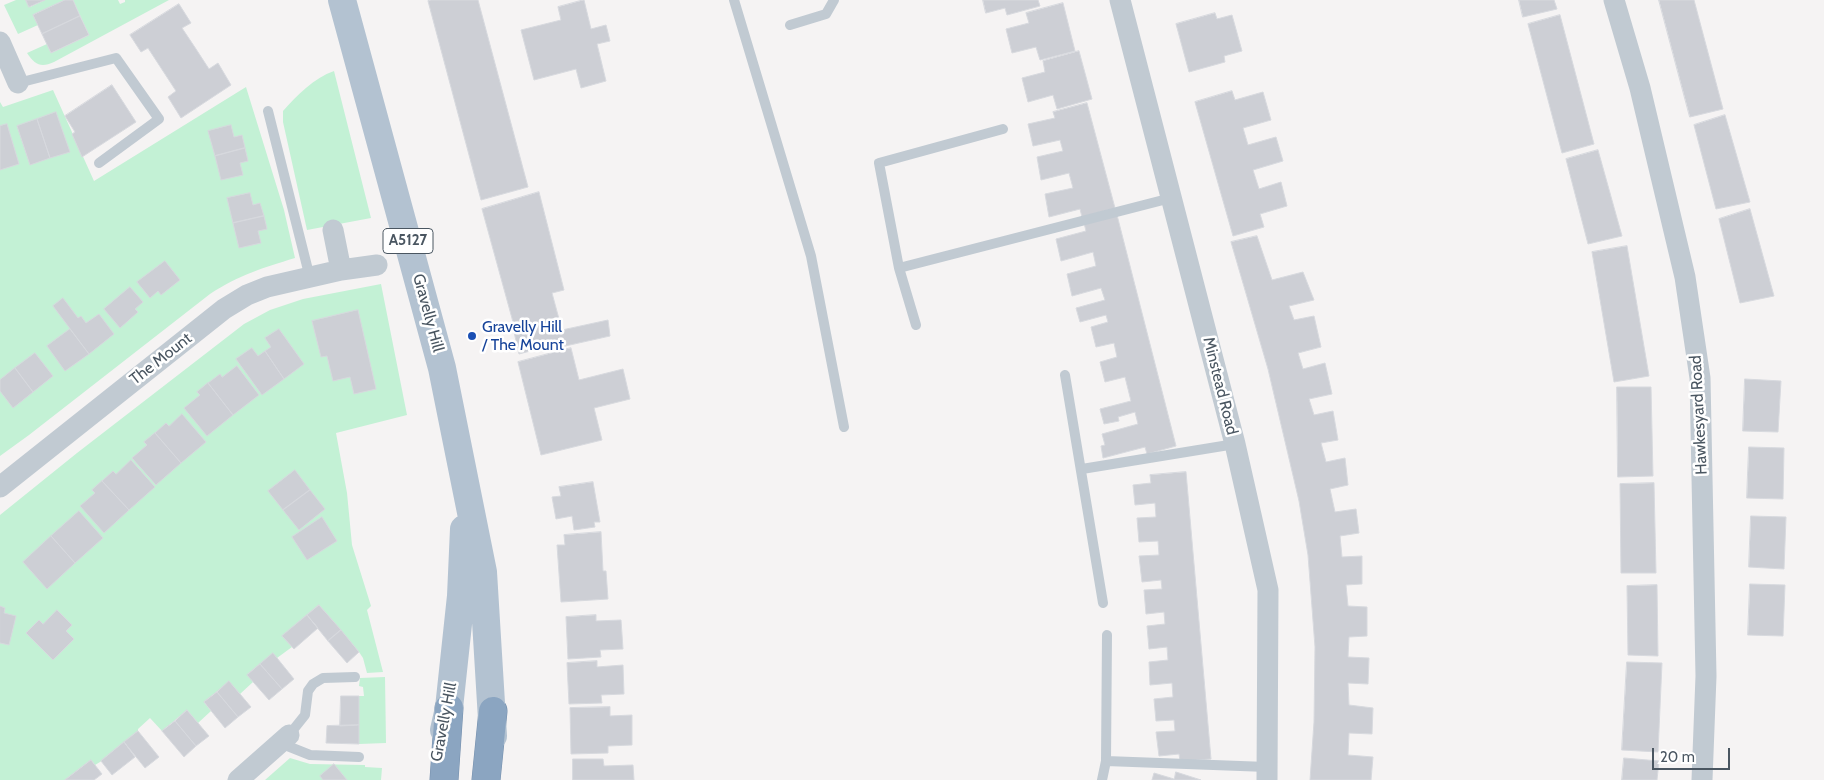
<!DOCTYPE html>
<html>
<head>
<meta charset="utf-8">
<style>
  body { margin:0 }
  #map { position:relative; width:1824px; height:780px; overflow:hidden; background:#f5f3f3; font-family:Cabin,sans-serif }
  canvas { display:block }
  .scale { position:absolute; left:1652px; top:748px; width:78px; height:22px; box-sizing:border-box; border:2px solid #4a5661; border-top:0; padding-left:6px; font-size:15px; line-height:18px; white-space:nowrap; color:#4a5661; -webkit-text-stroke:4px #fff; paint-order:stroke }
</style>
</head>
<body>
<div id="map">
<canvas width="1824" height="780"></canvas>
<div class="scale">20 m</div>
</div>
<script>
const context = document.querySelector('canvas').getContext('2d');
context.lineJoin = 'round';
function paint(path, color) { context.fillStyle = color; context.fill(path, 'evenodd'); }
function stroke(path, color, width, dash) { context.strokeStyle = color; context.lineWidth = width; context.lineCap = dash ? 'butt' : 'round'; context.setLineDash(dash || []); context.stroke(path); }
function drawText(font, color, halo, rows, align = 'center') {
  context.font = font + ' Cabin,sans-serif'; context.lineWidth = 5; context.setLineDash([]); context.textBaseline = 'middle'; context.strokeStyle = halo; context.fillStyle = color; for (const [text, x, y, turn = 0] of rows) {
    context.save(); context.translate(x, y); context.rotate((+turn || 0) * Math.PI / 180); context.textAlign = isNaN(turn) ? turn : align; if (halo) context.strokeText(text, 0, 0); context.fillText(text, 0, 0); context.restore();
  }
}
const green = new Path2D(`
  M16 0H26L30 7 45 0H65L33 15 38 25 18 34 4 5Z
  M73 0H118L120 4 125 2V0H169L54 62C41 68 35 65 27 53L47 44 51 53 89 35Z
  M334 71 371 218 307 230 283 122V111C297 95 314 78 334 71Z
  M246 87 284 210 295 258C262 268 239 275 210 294L29 435 0 456V102L3 107 53 90 94 181Z
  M381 284 407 415 336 433 347 493 352 545 371 606 367 610 383 672 367 673 363 658 359 652 319 605 283 636 292 647 277 658 273 654 248 674 253 682 240 694 229 682 204 702 211 711 198 723 187 710 162 731 150 718 138 729V731L100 762 95 765 91 760 65 780H0V515L77 453 244 324 270 310 303 299Z
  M385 677 386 743 359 744V696H364L363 687 359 686 360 678Z
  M290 758 310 764 365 765V767L382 768 381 780H265Z`);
const building = new Path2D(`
  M26 0H45L29 7Z
  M65 0H73L80 16 42 34 33 15Z
  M431 0H478L528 187 481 200 428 1Z
  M584 0 591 29 606 25 610 41 597 44 606 81 581 88 576 69 534 80 521 30 561 20 558 7Z
  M983 0H1038L1040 6 1007 15 1005 8 986 13Z
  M1519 0H1554L1557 9 1523 17Z
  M1659 0H1694L1723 109 1690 117Z
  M1063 3 1075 51 1040 60 1036 47 1012 53 1006 29 1029 23 1026 13Z
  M179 4 191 23 182 28 196 49 209 69 218 63 231 85 181 118 168 97 176 91 148 48 141 52 130 35Z
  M1215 13 1217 19 1232 15 1242 51 1224 56 1225 62 1189 72 1176 24Z
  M1560 15 1594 144 1562 153 1528 24Z
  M80 16 89 35 51 53 42 34Z
  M1079 51 1092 99 1057 109 1053 95 1028 102 1022 78 1045 72 1043 61Z
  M112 85 136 122 82 157 72 134 75 132 65 116Z
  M1232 91 1235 100 1263 92 1271 120 1243 128 1248 145 1276 137 1283 161 1253 170 1259 189 1281 182 1287 206 1260 214 1264 227 1233 236 1195 102Z
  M1087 103 1115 208 1082 217 1080 209 1049 217 1045 194 1073 188 1069 173 1041 180 1037 157 1063 151 1060 140 1033 146 1028 124 1055 118 1053 112Z
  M56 112 70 152 50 158 37 119Z
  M1725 115 1750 202 1716 209 1694 125Z
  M37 119 50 158 30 165 17 126Z
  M7 124 19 164 0 170V126Z
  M231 125 234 137 242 135 245 148 215 156 208 131Z
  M245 148 248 161 240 163 243 175 221 180 215 156Z
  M1598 150 1622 236 1588 244 1566 159Z
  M539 192 564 290 552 293 562 330 608 320 610 336 543 351 538 349 519 354 514 332 523 330 520 321 513 322 482 209Z
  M250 193 253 205 260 203 264 216 233 223 227 198Z
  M1750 209 1774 296 1740 303 1719 219Z
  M1117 215 1176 446 1147 454 1145 447 1103 458 1101 446 1105 445 1102 434 1138 424 1135 412 1118 417 1119 421 1104 424 1100 409 1131 401 1125 377 1105 382 1100 362 1117 357 1114 343 1096 347 1091 327 1108 322 1106 315 1080 322 1076 308 1105 300 1101 288 1072 296 1067 274 1096 266 1093 252 1061 261 1056 239 1086 231 1084 223Z
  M264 216 267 229 258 231 261 243 239 248 233 223Z
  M1257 236 1272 280 1303 272 1314 300 1289 306 1294 320 1314 316 1321 347 1298 353 1303 369 1325 363 1332 394 1309 399 1314 415 1333 411 1338 440 1321 443 1326 462 1345 458 1348 485 1330 489 1335 512 1356 509 1359 533 1340 536 1342 557 1362 556V584L1346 585 1348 606 1367 607V636L1349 637 1348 657 1369 658 1368 684 1348 683 1349 705 1373 708 1372 734 1349 733 1348 755 1373 757 1371 780H1310L1314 722 1315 647 1308 555 1299 501 1268 369 1231 242Z
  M1627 246 1649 376 1614 382 1592 252Z
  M165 261 180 280 161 295 158 291 150 298 137 282Z
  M130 287 143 302 135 309 138 312 120 328 104 309Z
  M63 298 78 318 81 316 86 323 99 314 114 334 89 354 53 306Z
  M358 310 376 389 354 394 350 377 333 381 327 356 321 357 312 321Z
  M70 329 89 354 65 371 47 346Z
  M279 329 304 364 284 379 265 351 271 347 265 338Z
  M252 348 258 356 265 351 284 379 262 395 236 359Z
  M571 348 579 380 623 369 630 399 594 408 602 440 541 455 518 362Z
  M35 353 53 376 33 392 15 368Z
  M237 366 259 395 233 415 208 383 220 374 222 377Z
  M15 368 33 392 13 408 0 391V380Z
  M1745 379 1781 381 1778 432 1743 431Z
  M208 383 233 415 207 436 184 408 200 395 197 392Z
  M1617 387H1651L1653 476 1618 477Z
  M182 414 206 442 181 463 155 433 166 423 169 426Z
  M155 433 181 463 156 485 132 458 147 445 144 442Z
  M1749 447 1784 448 1783 499 1747 498Z
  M131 460 155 487 129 510 102 481 113 471 116 474Z
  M295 470 310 490 283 510 268 491Z
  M1186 472 1211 759 1180 761 1179 754 1159 756 1156 732 1175 731 1174 720 1156 721 1154 699 1173 697 1172 683 1150 685 1149 662 1168 660 1167 647 1149 649 1147 626 1165 624 1164 612 1146 614 1144 590 1162 589 1161 580 1142 582 1139 556 1159 555 1158 541 1139 542 1137 518 1156 517 1155 503 1135 505 1133 485 1151 483 1150 475Z
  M102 481 129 510 104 533 80 506 95 493 92 490Z
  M593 482 600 522H594L595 527 574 530 572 516 556 519 552 497 561 496 559 487Z
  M1654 483 1656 573H1621L1620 484Z
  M310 490 325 509 299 530 283 510Z
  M79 511 103 538 75 563 51 536Z
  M1751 516 1786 517 1784 569 1749 567Z
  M322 517 337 541 307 560 292 537Z
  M601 532 603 571H606L608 599 561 602 557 545H565L564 535Z
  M51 536 75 563 47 589 23 562Z
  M1750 584 1785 585 1783 636 1748 635Z
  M1657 585 1658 656 1628 655 1627 586Z
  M319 605 341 630 328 641 307 615Z
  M0 606 5 608 4 613 16 616 9 645 0 643Z
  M57 610 72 625 66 631 74 639 53 660 26 633 39 620 43 624Z
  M307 615 318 628 294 649 282 636Z
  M596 615V621L621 620 623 649 600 650 601 657 568 659 566 617Z
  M341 630 359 652 347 663 328 641Z
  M273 653 294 679 282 689 260 664Z
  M597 661V667L623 665 624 694 601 695 602 703 569 704 567 663Z
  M1627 662 1662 663 1658 752 1622 750Z
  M260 664 282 689 269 700 247 675Z
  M229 681 251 707 238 717 217 692Z
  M217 692 238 717 225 728 204 702Z
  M341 696H359V725L340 726Z
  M610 707V716L632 715V745L608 746V753L571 754 570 708Z
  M187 710 209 736 196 746 175 721Z
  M175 721 196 746 184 757 162 731Z
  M359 725V744L326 743 327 726Z
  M138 731 159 757 145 768 124 742Z
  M124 742 135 757 112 775 101 761Z
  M1624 758 1659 761 1657 780H1622Z
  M573 759H603L604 766 633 765 634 780H573Z
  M91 760 102 774 94 780H65Z
  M334 764 347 780H323L320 776Z
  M1176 772 1201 780H1152L1154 773 1174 779Z`);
const lane = new Path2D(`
  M734 0 811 256 844 427
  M790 25 826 14 834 0
  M18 83 116 58 159 119 99 163
  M268 111 310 278
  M899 268 879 163 1003 129
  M916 325 899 268 1171 198
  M1065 375 1103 603
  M1082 469 1235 444
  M289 735 305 715 308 691 313 684 323 678 355 677
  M280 743 310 755 359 757
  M1106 761 1267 767
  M1102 780 1106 761 1107 635`);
const street = new Path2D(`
  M1120 0 1235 444 1268 590 1267 780
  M1614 0 1640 88 1685 277 1700 378 1706 676 1702 780
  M0 42 18 83
  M333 230 341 270
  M0 487 224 309 247 295 267 287 341 270 377 265
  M238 780 289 735`);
const primary = new Path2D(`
  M342 0 442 368 483 572 493 736
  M444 730 449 708 461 596 464 529`);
const highway = new Path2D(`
  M444 780 449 708
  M486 780 493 711`);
const markers = [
  [472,336,5,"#1a4fb4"]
];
const shields = [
  [408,241,50]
];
const shieldNames = [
  ["A5127",408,241]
];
const streetNames = [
  ["Gravelly Hill",428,313,75],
  ["The Mount",161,359,-38],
  ["Minstead Road",1220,386,76],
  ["Hawkesyard Road",1699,415,-93],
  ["Gravelly Hill",444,722,-79]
];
const transitNames = [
  ["Gravelly Hill",482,327],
  ["/ The Mount",482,345]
];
paint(green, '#c3f1d5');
paint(building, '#cdcfd5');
stroke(building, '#d7d9de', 1);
stroke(highway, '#7690ad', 29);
stroke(lane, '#c1cad2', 10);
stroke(street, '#c1cad2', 21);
stroke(primary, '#b3c2d1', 28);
stroke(highway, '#8ba5c1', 28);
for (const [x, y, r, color] of markers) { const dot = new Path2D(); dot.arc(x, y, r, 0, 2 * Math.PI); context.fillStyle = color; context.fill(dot); stroke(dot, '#fff', 2); }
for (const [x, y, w] of shields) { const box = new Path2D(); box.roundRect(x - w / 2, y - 12.5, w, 25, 4); context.fillStyle = '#fff'; context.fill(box); stroke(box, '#4a5661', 1); }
drawText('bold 15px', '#4a5661', null, shieldNames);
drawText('16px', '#4a5661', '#fff', streetNames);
drawText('16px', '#164399', '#fff', transitNames, 'left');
</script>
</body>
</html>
